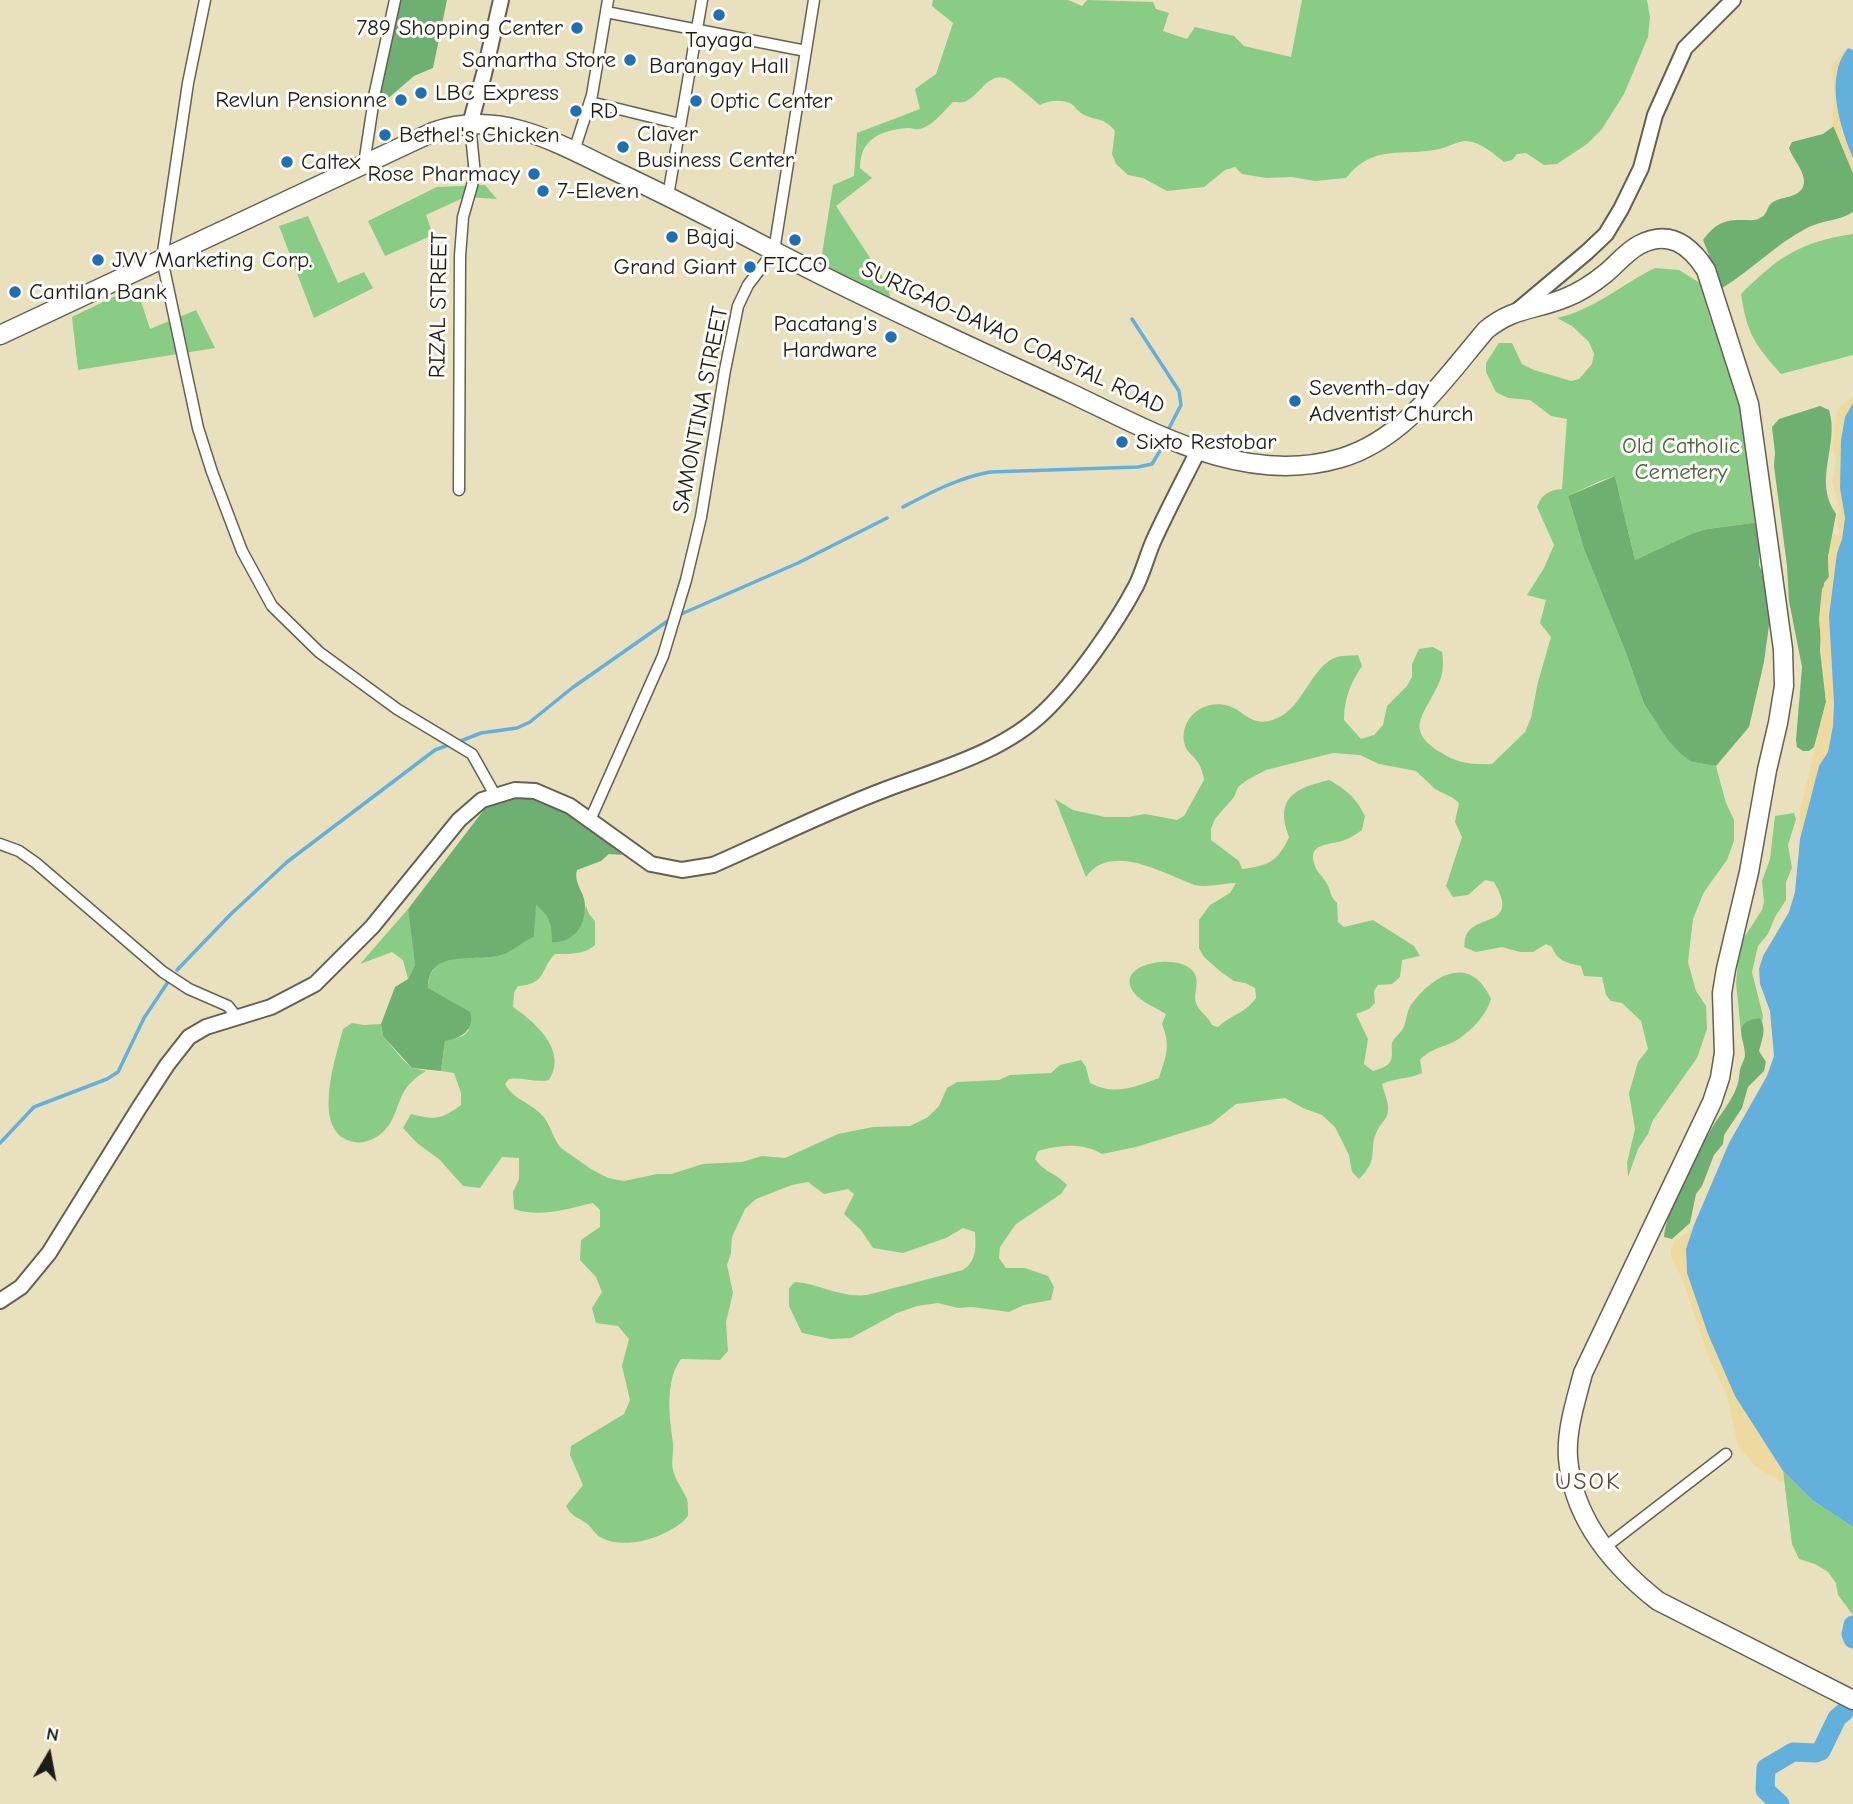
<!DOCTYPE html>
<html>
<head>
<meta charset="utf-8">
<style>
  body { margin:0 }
  #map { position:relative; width:1853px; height:1804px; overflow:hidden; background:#e9e1bd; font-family:"Comic Neue",sans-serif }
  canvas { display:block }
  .north { position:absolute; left:14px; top:1720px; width:70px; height:70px; -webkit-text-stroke:5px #fdfcf7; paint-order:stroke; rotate:10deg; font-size:19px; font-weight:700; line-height:28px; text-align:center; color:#1c1c1c }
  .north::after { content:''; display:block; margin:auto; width:24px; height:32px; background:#1c1c1c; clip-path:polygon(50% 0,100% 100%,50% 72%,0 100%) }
</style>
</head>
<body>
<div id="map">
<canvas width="1853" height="1804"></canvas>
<div class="north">N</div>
</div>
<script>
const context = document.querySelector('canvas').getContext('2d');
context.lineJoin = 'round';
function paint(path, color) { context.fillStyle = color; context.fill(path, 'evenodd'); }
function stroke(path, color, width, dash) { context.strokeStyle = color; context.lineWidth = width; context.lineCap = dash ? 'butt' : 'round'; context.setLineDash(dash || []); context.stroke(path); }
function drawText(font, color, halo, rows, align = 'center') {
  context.font = font + ' "Comic Neue",sans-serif'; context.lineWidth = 6; context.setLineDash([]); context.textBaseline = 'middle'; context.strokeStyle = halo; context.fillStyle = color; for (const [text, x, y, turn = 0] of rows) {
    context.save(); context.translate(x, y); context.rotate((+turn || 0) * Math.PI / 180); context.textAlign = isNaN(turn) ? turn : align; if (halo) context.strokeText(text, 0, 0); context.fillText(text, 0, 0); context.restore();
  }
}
const green = new Path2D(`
  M933 0H1068L1082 6 1087 0 1153 2 1156 9 1169 13 1163 31 1187 39 1195 27 1234 36 1244 46 1291 57 1302 0H1647L1650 17 1648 37 1624 94 1602 129 1587 144 1557 164 1544 165 1526 153 1517 154 1512 160 1504 162C1494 154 1481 142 1466 141 1458 141 1448 147 1440 149 1402 157 1374 143 1346 178L1315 181 1292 177 1266 178 1242 174 1235 167 1225 170 1204 187 1167 191 1143 178 1128 175 1116 164 1112 154 1115 131C1103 116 1096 122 1081 113 1078 111 1076 108 1073 105 1064 99 1050 100 1040 105 1032 99 1011 79 1005 78 987 73 979 97 964 102 960 103 956 102 953 102 944 111 932 127 919 129 915 130 912 128 908 128 881 130 860 139 860 168L872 178 836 206 888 285 892 310 819 273 833 185 854 176 857 133 920 109 915 89 936 74 953 23 932 6Z
  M485 185 497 199 465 197 426 215 433 235 385 256 368 221 437 187Z
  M308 216 338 283 364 272 373 288 314 318 279 226Z
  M1853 234V355L1781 374C1754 344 1747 333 1741 294 1778 257 1800 242 1853 234Z
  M1655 268 1679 270 1700 283 1710 318 1716 326 1739 393 1760 522 1707 529 1693 533 1635 560 1615 476 1600 481 1568 496 1584 549 1626 653 1644 704 1658 725 1692 762 1716 766 1726 803 1734 820V841L1727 860 1704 892 1693 919 1688 962 1696 991 1706 1006 1707 1029 1697 1058 1653 1120 1648 1134 1638 1149 1628 1177 1627 1163 1635 1129 1629 1093 1638 1062 1648 1049 1641 1021 1622 1003 1611 1001 1606 995 1602 977 1584 976 1581 966C1567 963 1557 961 1552 947L1546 944 1533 952H1520L1502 947 1476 952 1464 947C1465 944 1464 940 1466 936 1475 913 1521 928 1494 882L1485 880 1468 895 1453 897 1446 886 1462 837 1455 822 1459 803 1453 798 1435 789 1416 771 1379 764 1360 755 1333 753 1266 770 1247 780 1238 787 1234 797 1215 819 1211 829V840L1239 861 1242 869C1269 866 1278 861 1289 837 1274 798 1295 788 1329 780 1347 790 1356 798 1365 816L1362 830C1356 834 1349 839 1342 841 1329 845 1306 843 1315 866 1317 873 1324 877 1327 884 1332 893 1329 895 1337 903L1338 922 1344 927 1373 920 1414 946 1420 956 1402 960 1400 977 1392 984 1378 985 1374 991 1375 1003 1369 1009 1356 1014 1368 1039 1364 1064 1373 1071C1379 1069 1388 1067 1391 1060 1393 1055 1391 1048 1392 1043 1394 1037 1399 1035 1402 1030 1407 1023 1406 1012 1411 1005 1434 973 1471 954 1491 999 1487 1014 1473 1029 1460 1038 1446 1048 1433 1046 1420 1060L1422 1073C1409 1079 1395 1078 1382 1084 1384 1093 1389 1102 1388 1110 1388 1119 1382 1121 1378 1129 1367 1149 1381 1158 1359 1179L1352 1172 1349 1155 1335 1127 1322 1115 1303 1108 1285 1098 1236 1104 1211 1124 1136 1147 1102 1154C1083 1142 1058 1145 1038 1151L1035 1159C1045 1173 1055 1172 1067 1185L1061 1194 1016 1224 1000 1247 999 1258 1006 1268H1025L1048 1276 1054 1287 1051 1300 1024 1305 1009 1312 972 1307 958 1308 938 1303 917 1306 897 1313 851 1338 831 1339 802 1333 789 1306V1288L795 1282C820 1284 841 1298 867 1295L963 1270C977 1260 976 1248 975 1232L963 1228 946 1238 903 1253 873 1248 861 1230 844 1214 854 1194 848 1189 824 1194 808 1182 792 1185 756 1199 745 1209 732 1237 731 1253 727 1265 733 1293 726 1322 728 1351 720 1360 681 1359C665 1381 669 1416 673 1443 674 1452 671 1461 673 1470 676 1482 683 1489 687 1499 688 1504 688 1511 688 1516 672 1536 626 1551 602 1538 595 1535 592 1527 586 1523 576 1516 573 1518 566 1506L583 1485 570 1455 571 1446 624 1414 630 1400 622 1366 629 1339 618 1326 596 1323 592 1308 602 1292 596 1277 580 1260 581 1240 600 1227V1210L593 1203C566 1209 541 1218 514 1209L513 1192 519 1179V1158L502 1157 480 1188 463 1186 440 1160 417 1143 403 1128 411 1114C435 1120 441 1120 461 1105V1093L454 1073 441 1071 445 1041 463 1036 469 1030 440 997 428 988C429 945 479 964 505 954 515 950 524 941 534 937L535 904 548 914 552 927 581 924 586 906 589 914 595 921V945C584 955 569 954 555 954 540 969 547 984 518 986L514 993 513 1007C536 1023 568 1051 549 1080 536 1083 523 1077 509 1079L505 1084C512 1098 530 1103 540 1113 551 1123 552 1138 561 1148L591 1169 608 1178 624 1181 657 1174H671L703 1164 742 1162 762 1156 785 1158 838 1134 873 1127 910 1126 928 1117 939 1106 947 1088 957 1082 999 1080 1010 1075 1051 1073 1060 1065 1081 1060 1086 1067 1090 1083C1115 1096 1134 1087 1159 1078 1166 1056 1171 1047 1162 1024L1166 1014C1157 1008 1147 1005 1138 997 1106 965 1176 951 1193 971 1201 981 1193 992 1196 1003 1199 1012 1208 1016 1212 1025L1218 1027C1232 1014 1243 1015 1256 998L1255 988 1245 983 1234 981 1221 972 1204 957 1199 948V920L1210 905 1230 893 1236 883C1223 883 1205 889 1192 884 1162 873 1111 842 1086 877L1055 799 1073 810 1105 817H1128L1145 814 1177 820 1184 816 1204 780C1203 775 1202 769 1199 764 1195 756 1186 753 1184 742 1180 717 1205 698 1229 706 1239 709 1247 719 1257 721 1266 723 1275 720 1283 715 1304 702 1314 664 1337 657 1343 655 1352 656 1358 655L1362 666C1350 684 1344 699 1344 720L1361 739 1374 735 1383 725 1387 706 1407 686 1412 677V664L1419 649 1433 647 1442 652C1444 665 1443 677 1436 689 1423 716 1405 730 1440 752 1457 763 1472 765 1492 764L1525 732 1531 718 1538 682 1551 637 1540 623 1546 600 1527 595 1544 568 1554 545 1537 507C1542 494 1549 490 1562 489L1567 419 1551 416 1530 400 1508 398 1496 392 1486 372V363L1499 343H1512L1522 364 1534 370 1571 381 1579 379 1592 364 1594 354 1589 342 1572 326 1557 318C1594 310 1622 284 1655 268Z
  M136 286 150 329 196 310 215 348 78 370 72 317Z
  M1794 813 1796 819 1788 845 1792 868 1786 882V900L1775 917 1768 934 1758 946 1752 972 1763 1016 1762 1021 1759 1018 1741 1032 1736 983 1739 952 1745 936 1762 910 1764 902 1762 881 1770 859 1775 816Z
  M408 909 415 965 408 979 403 960 392 952 360 964Z
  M352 1023 364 1025 381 1024 383 1036 403 1060 412 1068 426 1071C416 1077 409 1083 403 1093 397 1106 394 1121 384 1131 375 1140 362 1145 350 1141 311 1129 336 1057 343 1029Z
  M1783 1471 1812 1500 1853 1527V1615L1838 1595 1836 1583 1828 1572 1815 1564 1799 1559 1792 1544Z`);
const forest = new Path2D(`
  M400 0H447L433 68 414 76 378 107 377 102Z
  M1834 126 1853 173V212C1839 221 1822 220 1807 228 1776 244 1752 270 1722 288L1703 240C1715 224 1724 219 1744 220 1749 220 1756 221 1760 218 1768 215 1766 206 1773 202 1783 196 1802 198 1804 183 1805 171 1793 160 1789 148L1792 142 1823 134Z
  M1820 406 1829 410C1840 445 1812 480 1836 514L1828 557 1829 577 1824 583 1820 650 1826 702 1814 747 1809 751H1803L1797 747 1796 740 1802 667 1789 601 1787 566 1774 466 1775 453 1772 427 1779 419Z
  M1615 476 1635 560 1693 533 1707 529 1760 522 1759 565 1765 578 1770 618 1764 662 1749 727 1716 766 1692 762 1681 754 1668 740 1644 704 1626 653 1584 549 1568 496Z
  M515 795C556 799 596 823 622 855L609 854 601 861 577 870C573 884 586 893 585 907 585 928 572 943 552 942 552 924 550 916 536 905L534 937C524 941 515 950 505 954 479 964 428 946 428 988L470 1012C475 1030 462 1038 445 1041L441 1071 412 1068 383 1036 381 1024 395 987 408 979 415 965 408 909 486 807 499 799Z
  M1760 1018C1767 1028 1762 1040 1759 1051L1766 1062 1764 1071 1748 1087 1742 1108 1724 1135 1723 1144 1714 1155 1702 1186 1696 1194 1690 1223 1672 1239 1664 1237C1667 1205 1698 1151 1715 1123 1722 1112 1733 1099 1737 1086 1739 1081 1739 1075 1740 1070 1741 1065 1745 1059 1745 1055 1745 1038 1730 1022 1760 1018Z`);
const sand = new Path2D(`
  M1848 48 1843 55 1841 131 1853 158V173L1832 123 1834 91 1831 68 1840 54Z
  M1853 397V403L1845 417 1841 440 1840 488 1845 518 1842 539 1837 553 1829 616 1834 703 1833 726 1828 752 1819 766 1800 839V810L1826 702 1819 619 1822 589 1829 577 1828 557 1833 535H1837L1839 532 1837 524 1840 511 1832 482 1836 461 1833 447 1837 411 1840 406Z
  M1694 1225 1686 1249 1687 1273 1708 1334 1735 1396 1783 1471 1784 1480 1781 1482 1755 1466 1738 1446 1727 1396 1707 1353 1684 1283 1671 1257V1250L1675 1240 1688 1232Z`);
const water = new Path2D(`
  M1848 48 1853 50V158C1840 128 1824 77 1848 48Z
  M1853 403V1527L1812 1500 1783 1471 1735 1396 1708 1334 1687 1273 1686 1249 1694 1225 1729 1143 1767 1076 1774 1056 1770 1011 1760 984 1759 969 1763 956 1789 912 1795 892 1800 839 1819 766 1828 752 1833 726 1834 703 1829 616 1837 553 1842 539 1845 518 1840 488 1841 440 1845 417Z`);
const stream = new Path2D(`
  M1132 319 1179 391 1181 405 1168 430
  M903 507C932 492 958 478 990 472L1138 467 1152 464 1161 449
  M679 615 798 563 887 518
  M458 742 481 733 517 728 530 722 572 688 672 618
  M177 970 231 914 287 862 435 750 451 744
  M0 1143 34 1107 107 1079 118 1072 144 1018 170 979`);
const river = new Path2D(`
  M1853 1625 1851 1634 1853 1639
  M1780 1804 1765 1790 1766 1768 1793 1752 1816 1753 1821 1751 1837 1718 1844 1712`);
const street = new Path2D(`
  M205 0 188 83 162 259 198 428 212 472 242 551 272 606 319 652 397 709 472 754 495 795
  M606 12 806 51
  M590 102 680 124
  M574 151 592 95 608 0
  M364 164 375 92 395 0
  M668 196 702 0
  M459 490 460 256 463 217 475 175 470 124
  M590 820 663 656 686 580 701 517 725 370 738 306 748 285 774 251 814 0
  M0 844 19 851 36 863 163 972 189 989 228 1006 236 1016
  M1604 1548 1726 1454`);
const secondary = new Path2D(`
  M470 124 484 74 501 0
  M1518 310 1587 252 1606 234 1621 209 1641 168 1655 115 1685 48 1733 0
  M0 1301 21 1287 49 1253 139 1108 167 1065 189 1037 206 1027 271 1007 315 984 372 927 459 820 482 800 515 790 535 791 570 806 651 864 682 870 713 865C770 840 826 812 884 790 939 769 1002 753 1045 711 1076 681 1116 624 1136 586 1143 572 1147 556 1153 542 1167 511 1183 481 1198 451`);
const highway = new Path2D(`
  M0 335 433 132C461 122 491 122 520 130 553 139 582 155 613 170 666 195 719 222 772 250 868 300 967 345 1066 391 1151 431 1244 487 1341 458 1405 439 1445 378 1486 330 1514 307 1533 311 1565 298 1578 293 1595 282 1606 273 1617 264 1626 252 1639 245 1669 229 1690 245 1706 270L1749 404 1783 649 1784 686 1778 723 1767 770 1749 872 1726 969 1722 993 1724 1053 1720 1078 1712 1102 1583 1373C1576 1400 1566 1430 1568 1458 1573 1518 1612 1565 1658 1601L1853 1700`);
const markers = [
  [719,15,7,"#1f6fb2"],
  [577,28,7,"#1f6fb2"],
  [630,60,7,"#1f6fb2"],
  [421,93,7,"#1f6fb2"],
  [401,100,7,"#1f6fb2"],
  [696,101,7,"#1f6fb2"],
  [576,111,7,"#1f6fb2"],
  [385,135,7,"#1f6fb2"],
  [623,147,7,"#1f6fb2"],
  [287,162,7,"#1f6fb2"],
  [534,174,7,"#1f6fb2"],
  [543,191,7,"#1f6fb2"],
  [672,237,7,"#1f6fb2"],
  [795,240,7,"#1f6fb2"],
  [98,260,7,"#1f6fb2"],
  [750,267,7,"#1f6fb2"],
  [15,292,7,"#1f6fb2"],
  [891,337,7,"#1f6fb2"],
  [1295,401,7,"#1f6fb2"],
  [1122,442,7,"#1f6fb2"]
];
const poiNames = [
  ["789 Shopping Center",563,28,"right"],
  ["Tayaga",719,40,"center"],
  ["Barangay Hall",719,66,"center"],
  ["Samartha Store",616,60,"right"],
  ["LBC Express",435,93],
  ["Revlun Pensionne",387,100,"right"],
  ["Optic Center",710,101],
  ["RD",590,111],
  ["Claver",637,134],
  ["Business Center",637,160],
  ["Bethel's Chicken",399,135],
  ["Caltex",301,162],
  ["Rose Pharmacy",520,174,"right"],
  ["7-Eleven",557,191],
  ["Bajaj",686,237],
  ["JVV Marketing Corp.",112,260],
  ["FICCO",795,265,"center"],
  ["Grand Giant",736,267,"right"],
  ["Cantilan Bank",29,292],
  ["Pacatang's",877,324,"right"],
  ["Hardware",877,350,"right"],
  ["Seventh-day",1309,388],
  ["Adventist Church",1309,414],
  ["Sixto Restobar",1136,442]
];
const streetNames = [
  ["RIZAL STREET",439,305,-89],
  ["SURIGAO-DAVAO COASTAL ROAD",1013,338,25],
  ["SAMONTINA STREET",701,410,-79]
];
const parkNames = [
  ["Old Catholic",1681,446],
  ["Cemetery",1681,472]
];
const neighbourhoodNames = [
  ["USOK",1588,1482]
];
paint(green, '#89cc85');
paint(forest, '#6eb072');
paint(sand, '#eeda9e');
paint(water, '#64b0dd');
stroke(stream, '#64b0dd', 3.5);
stroke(river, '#64b0dd', 19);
stroke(street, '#646154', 13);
stroke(secondary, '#646154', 18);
stroke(highway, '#646154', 21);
stroke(street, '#fff', 10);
stroke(secondary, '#fff', 14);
stroke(highway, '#fff', 18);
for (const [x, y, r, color] of markers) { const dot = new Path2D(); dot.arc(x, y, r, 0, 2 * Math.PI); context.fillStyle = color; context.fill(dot); stroke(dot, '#fdfcf7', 2.5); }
drawText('23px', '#1c1c1c', '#fdfcf7', poiNames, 'left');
drawText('23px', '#1c1c1c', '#fdfcf7', streetNames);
drawText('23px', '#486246', '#fdfcf7', parkNames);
context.letterSpacing = '2px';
drawText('24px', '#5e483d', '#fdfcf7', neighbourhoodNames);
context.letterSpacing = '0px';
</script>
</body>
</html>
